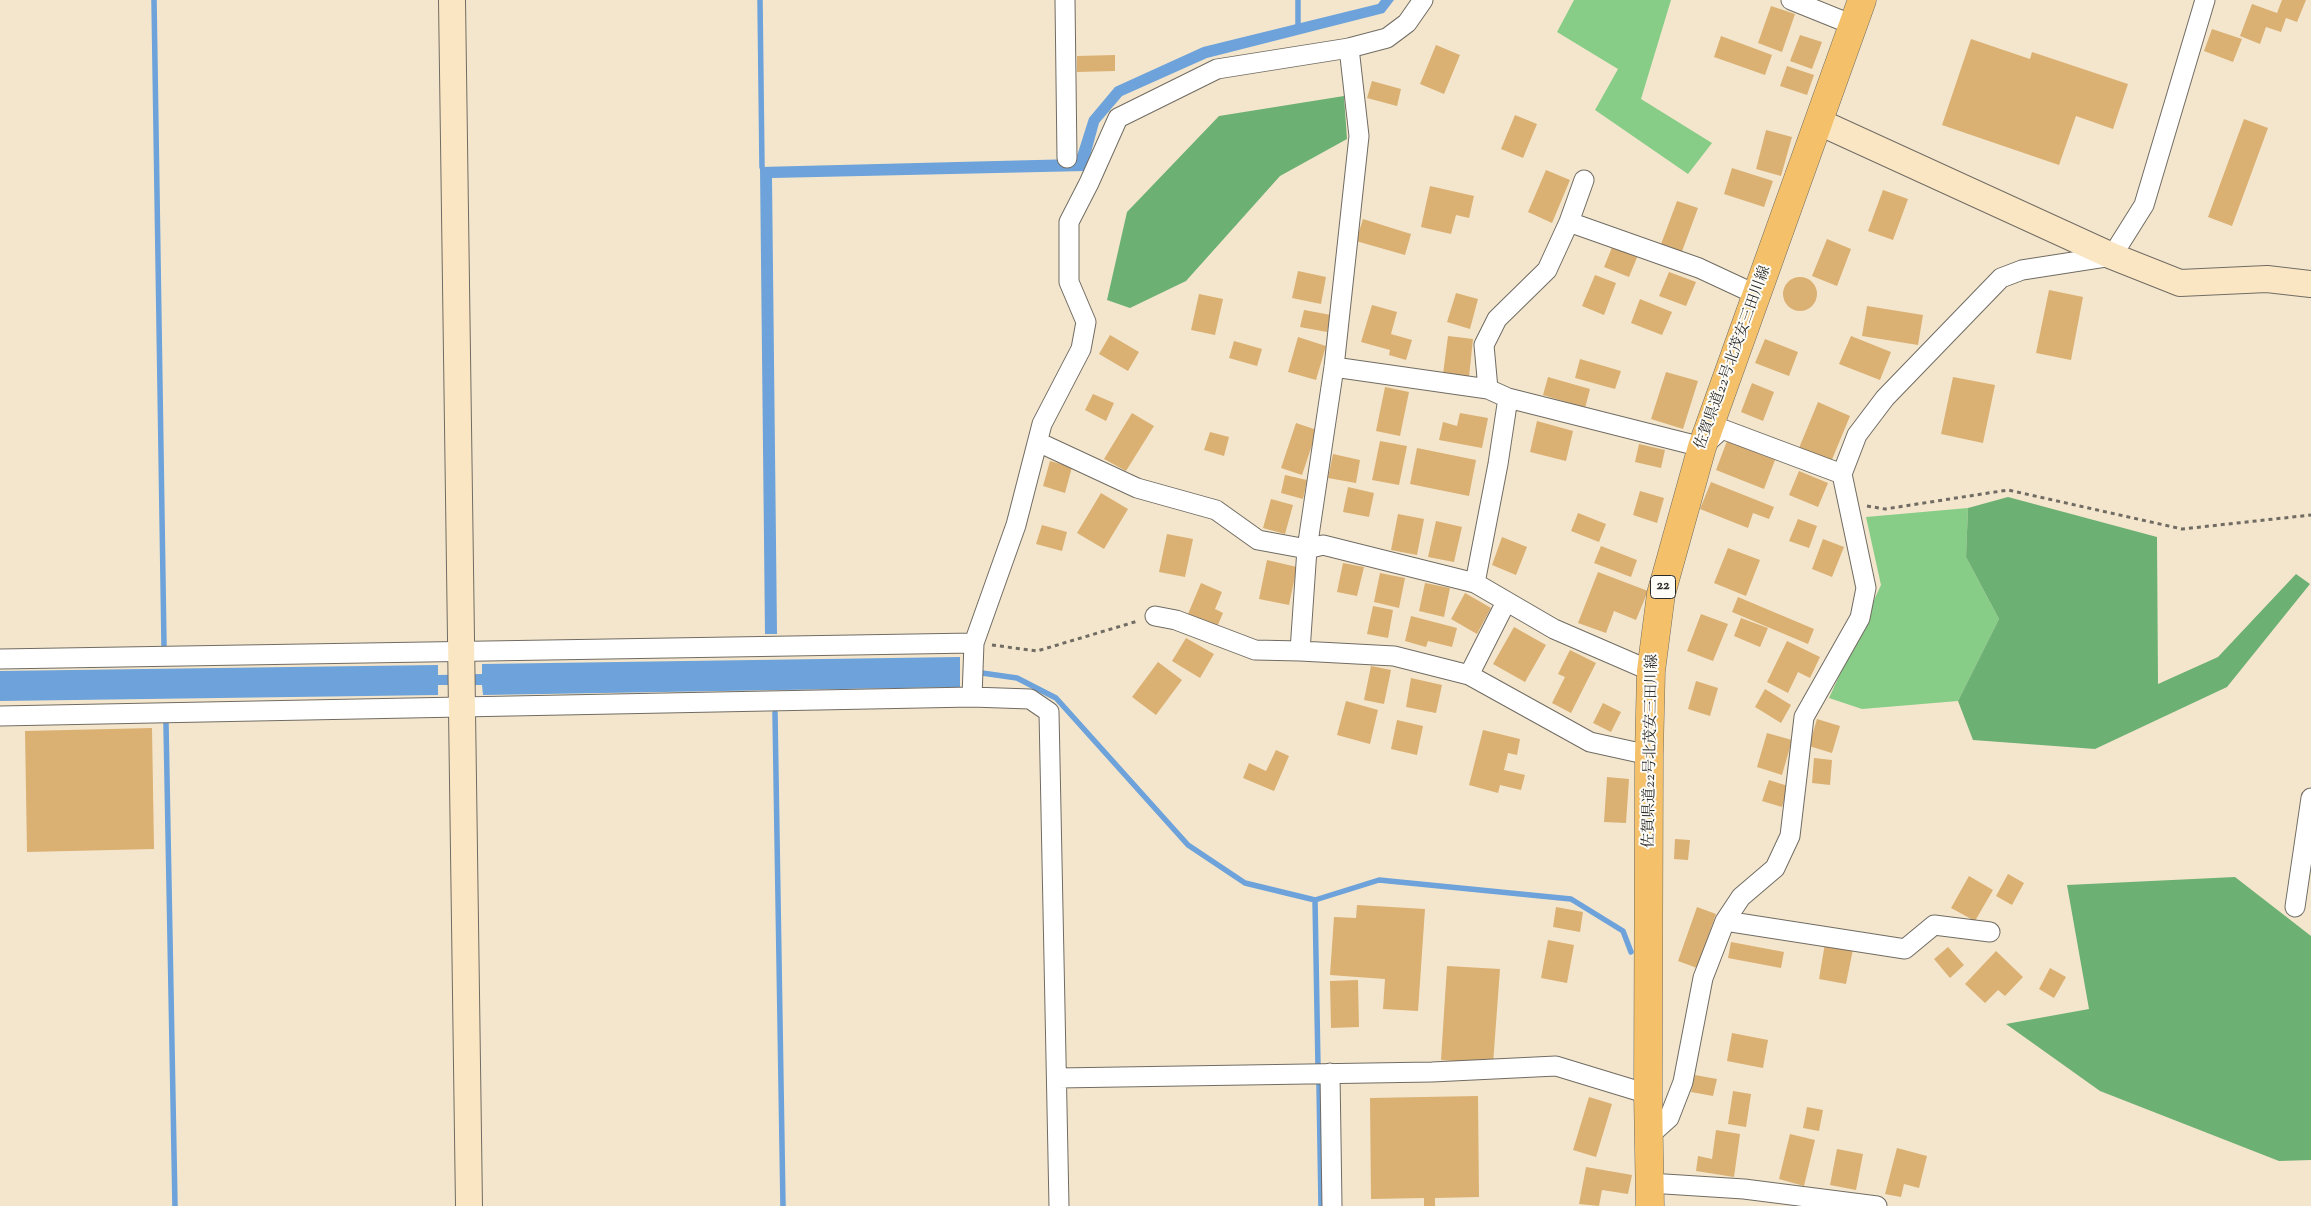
<!DOCTYPE html>
<html>
<head>
<meta charset="utf-8">
<style>
  body { margin:0 }
  canvas { display:block; background:#f3e6cc }
</style>
</head>
<body>
<canvas width="2311" height="1206"></canvas>
<script>
const context = document.querySelector('canvas').getContext('2d');
context.lineJoin = 'round';
function paint(path, color) { context.fillStyle = color; context.fill(path, 'evenodd'); }
function stroke(path, color, width, dash) { context.strokeStyle = color; context.lineWidth = width; context.lineCap = dash ? 'butt' : 'round'; context.setLineDash(dash || []); context.stroke(path); }
function drawText(font, color, halo, rows, align = 'center') {
  context.font = font + ' "Sorts Mill Goudy","Noto Serif JP",serif'; context.lineWidth = 4; context.setLineDash([]); context.textBaseline = 'middle'; context.strokeStyle = halo; context.fillStyle = color; for (const [text, x, y, turn = 0] of rows) {
    context.save(); context.translate(x, y); context.rotate((+turn || 0) * Math.PI / 180); context.textAlign = isNaN(turn) ? turn : align; if (halo) context.strokeText(text, 0, 0); context.fillText(text, 0, 0); context.restore();
  }
}
const green = new Path2D(`
  M1574 0H1671L1641 99 1712 143 1688 174 1595 110 1618 69 1557 32Z
  M1968 508 1966 557 1999 619 1958 701 1862 709 1829 698 1881 585 1866 517Z`);
const forest = new Path2D(`
  M1344 96 1347 139 1280 176 1186 281 1130 308 1107 300 1127 212 1219 116Z
  M2008 497 2157 537 2158 684 2218 657 2296 574 2310 584 2227 687 2095 749 1973 740 1958 701 1999 619 1966 557 1968 508Z
  M2235 877 2311 936V1160L2279 1161 2100 1091 2006 1024 2089 1009 2067 885Z`);
const water = new Path2D(`
  M1381 0H1394L1384 13 1207 58 1122 96 1099 123 1086 171 772 178 777 634H765L760 167 1076 159 1089 118 1115 87 1203 47 1378 4Z
  M960 657V687L483 695 482 685H438V695L0 701V671L438 665V675L482 674V664Z`);
const stream = new Path2D(`
  M154 0 164 645
  M760 0 762 167
  M1298 0V25
  M982 673 1017 678 1056 698 1188 845 1245 883 1315 900 1379 880 1571 899 1623 931 1631 952
  M775 713 783 1206
  M166 724 175 1206
  M1315 900 1318 1067
  M1319 1085 1321 1206`);
const building = new Path2D(`
  M2282 0H2306L2297 22 2286 18 2281 32 2266 27 2260 44 2240 36 2252 4 2277 13Z
  M1771 6 1795 14 1782 52 1758 43Z
  M2212 29 2242 39 2233 62 2204 51Z
  M1800 35 1822 42 1812 69 1790 61Z
  M1721 36 1772 55 1765 75 1714 57Z
  M1971 39 2030 59 2032 52 2128 84 2113 129 2076 116 2059 165 1942 125Z
  M1436 45 1460 55 1444 94 1420 84Z
  M1115 55V71L1077 72V56Z
  M1787 66 1814 75 1807 95 1780 86Z
  M1372 81 1401 89 1397 106 1367 98Z
  M1515 115 1537 124 1523 158 1501 149Z
  M2244 119 2268 128 2232 226 2208 217Z
  M1766 130 1792 137 1781 176 1756 169Z
  M1732 168 1773 181 1764 207 1724 194Z
  M1546 170 1570 180 1552 223 1528 212Z
  M1430 186 1474 196 1469 218 1456 215 1451 234 1421 227Z
  M1883 190 1908 199 1893 240 1868 231Z
  M1677 201 1698 208 1681 254 1660 247Z
  M1363 219 1411 234 1405 255 1356 241Z
  M1827 239 1851 249 1837 286 1812 276Z
  M1613 245 1638 255 1629 277 1604 267Z
  M1298 271 1326 277 1321 304 1292 298Z
  M1669 272 1696 282 1686 306 1659 296Z
  M1595 275 1616 283 1604 315 1582 306Z
  M1783 294a17 17 0 1 1 34 0a17 17 0 1 1-34 0Z
  M2049 290 2083 297 2071 360 2036 353Z
  M1456 293 1478 299 1470 329 1447 322Z
  M1199 294 1223 299 1215 335 1191 330Z
  M1640 299 1672 312 1662 335 1631 323Z
  M1372 305 1397 312 1391 334 1412 340 1406 360 1389 355 1390 350 1361 342Z
  M1867 306 1923 315 1918 345 1862 336Z
  M1304 310 1331 315 1327 332 1300 327Z
  M1110 335 1139 352 1128 371 1099 354Z
  M1448 336 1473 339 1469 377 1443 374Z
  M1851 336 1891 352 1880 380 1839 364Z
  M1298 337 1326 346 1316 380 1288 372Z
  M1765 339 1798 352 1789 376 1755 363Z
  M1234 341 1262 349 1257 366 1229 358Z
  M1580 359 1621 371 1615 389 1575 378Z
  M1666 372 1698 381 1683 429 1651 419Z
  M1548 377 1590 389 1585 408 1543 395Z
  M1953 377 1995 385 1983 443 1941 434Z
  M1752 383 1774 392 1763 421 1741 412Z
  M1385 387 1409 392 1400 436 1376 431Z
  M1093 394 1114 403 1106 421 1085 410Z
  M1818 402 1850 416 1831 462 1799 448Z
  M1132 413 1154 426 1126 471 1104 459Z
  M1460 413 1488 418 1482 448 1439 440 1443 422 1457 426Z
  M1537 421 1573 431 1566 461 1530 452Z
  M1296 423 1317 430 1302 475 1281 468Z
  M1210 432 1229 437 1224 456 1204 450Z
  M1380 441 1407 446 1399 485 1372 480Z
  M1727 441 1775 460 1764 489 1716 470Z
  M1639 444 1665 450 1661 468 1635 462Z
  M1417 448 1476 460 1469 496 1410 484Z
  M1333 454 1360 460 1356 483 1328 478Z
  M1050 461 1072 467 1065 493 1043 486Z
  M1799 471 1828 483 1818 507 1789 495Z
  M1285 475 1307 480 1303 499 1281 493Z
  M1711 482 1774 507 1769 519 1753 513 1748 528 1700 509Z
  M1348 487 1374 493 1369 517 1343 512Z
  M1640 491 1664 498 1657 523 1633 515Z
  M1101 493 1128 509 1104 549 1077 533Z
  M1271 499 1293 505 1285 534 1263 528Z
  M1578 513 1606 524 1599 542 1571 531Z
  M1398 514 1424 519 1417 555 1391 550Z
  M1798 519 1817 526 1809 548 1789 541Z
  M1436 521 1462 527 1454 562 1428 557Z
  M1042 525 1067 532 1062 551 1036 544Z
  M1167 534 1193 539 1185 577 1159 572Z
  M1502 537 1527 547 1516 575 1492 565Z
  M1823 539 1844 547 1832 577 1812 569Z
  M1601 546 1637 560 1631 577 1594 563Z
  M1728 548 1760 560 1746 596 1714 583Z
  M1267 560 1297 567 1289 605 1259 599Z
  M1343 563 1364 567 1357 596 1337 592Z
  M1598 572 1648 591 1636 620 1614 611 1606 633 1578 623Z
  M1380 573 1405 578 1399 608 1374 602Z
  M1201 583 1222 592 1215 609 1223 613 1217 627 1188 614Z
  M1425 583 1450 588 1444 617 1419 611Z
  M1465 593 1491 608 1477 634 1451 619Z
  M1738 597 1814 629 1808 644 1732 612Z
  M1373 606 1393 610 1388 638 1367 634Z
  M1701 614 1728 624 1713 661 1687 651Z
  M1411 616 1457 628 1452 647 1428 641 1426 647 1405 641Z
  M1741 618 1768 628 1760 647 1734 636Z
  M1514 627 1546 645 1525 682 1493 664Z
  M1186 638 1214 654 1200 678 1172 661Z
  M1787 641 1820 657 1810 678 1798 672 1788 693 1767 682Z
  M1570 650 1596 663 1571 713 1552 703 1565 677 1558 674Z
  M1158 662 1182 680 1156 715 1132 697Z
  M1371 666 1391 670 1384 704 1364 700Z
  M1411 678 1442 685 1436 713 1406 707Z
  M1696 681 1718 688 1710 716 1688 709Z
  M1765 689 1791 705 1781 723 1755 707Z
  M1346 701 1378 710 1370 744 1337 735Z
  M1603 703 1621 712 1611 732 1593 723Z
  M1817 719 1840 726 1832 753 1809 746Z
  M1397 720 1423 726 1417 755 1391 749Z
  M152 728 154 849 27 852 25 731Z
  M1483 730 1520 739 1517 755 1508 753 1504 770 1525 775 1521 790 1500 785 1498 793 1469 785Z
  M1767 733 1792 740 1782 775 1757 767Z
  M1276 750 1289 756 1274 791 1243 778 1249 763 1266 771Z
  M1814 758 1832 760 1830 785 1812 783Z
  M1607 777 1629 779 1626 823 1604 822Z
  M1769 780 1788 786 1782 807 1762 801Z
  M1675 839 1690 840 1688 860 1674 859Z
  M2008 874 2024 883 2012 905 1996 896Z
  M1969 876 1993 890 1975 921 1951 908Z
  M1357 905 1425 909 1418 1011 1383 1009 1385 979 1330 975 1334 917 1356 918Z
  M1556 907 1583 912 1580 932 1553 927Z
  M1697 907 1716 914 1697 968 1678 961Z
  M1548 940 1574 945 1567 983 1541 978Z
  M1731 942 1784 952 1781 968 1728 958Z
  M1825 943 1853 949 1846 984 1819 979Z
  M1948 947 1964 965 1950 978 1934 959Z
  M1996 951 2023 977 2005 996 1998 990 1985 1003 1965 984Z
  M1447 966 1500 969 1493 1064 1441 1060Z
  M2050 968 2066 977 2054 998 2039 989Z
  M1358 980 1359 1027 1331 1028 1330 981Z
  M1732 1033 1768 1040 1763 1068 1727 1061Z
  M1695 1075 1717 1079 1713 1096 1691 1092Z
  M1733 1091 1751 1094 1746 1127 1728 1124Z
  M1478 1096 1479 1197 1435 1198V1206H1424V1198L1371 1199 1370 1098Z
  M1589 1097 1612 1104 1596 1157 1573 1150Z
  M1807 1107 1823 1110 1819 1131 1803 1128Z
  M1716 1130 1740 1134 1734 1177 1696 1171 1698 1156 1712 1159Z
  M1790 1134 1815 1140 1804 1186 1779 1179Z
  M1897 1148 1927 1156 1919 1188 1904 1184 1901 1197 1885 1194Z
  M1837 1149 1863 1154 1856 1190 1830 1185Z
  M1586 1167 1632 1175 1628 1194 1602 1190 1599 1206 1579 1204Z`);
const path = new Path2D(`
  M1867 506 1885 509 2008 490 2182 529 2311 515
  M992 645 1037 651 1138 621`);
const street = new Path2D(`
  M1065 0 1067 158
  M1791 0 1853 25
  M1349 48 1359 136 1334 367 1307 549 1300 651 1394 656 1469 675 1590 742 1649 755
  M1569 222 1699 268 1757 295
  M1334 367 1488 389 1508 398 1702 447 1722 429 1842 474
  M1488 389 1484 345 1497 319 1547 270 1569 222 1584 180
  M1038 442 1137 488 1216 510 1258 540 1307 549 1323 545 1475 583 1554 629 1651 671
  M1475 583 1498 464 1508 398
  M1155 616 1176 620 1255 650 1300 651
  M0 659 974 643
  M1469 675 1506 602
  M972 697 974 643 1016 525 1042 424 1081 349 1086 322 1069 282V222L1089 183 1118 118 1217 69 1349 48 1387 38 1407 23 1423 0
  M0 716 972 697 1030 699 1049 712 1059 1206
  M2295 907 2311 798
  M1725 921 1905 949 1934 925 1990 932
  M1330 1073 1332 1206
  M1058 1078 1432 1072 1556 1066 1648 1094
  M1649 1136 1669 1118 1683 1082 1703 978 1725 921 1741 897 1775 868 1790 836 1804 717 1860 618 1866 588 1842 474 1857 435 1885 398 2001 278 2022 270 2112 256 2144 205 2205 0
  M1649 1183 1744 1189 1877 1206`);
const secondary = new Path2D(`
  M452 0 469 1206
  M1819 122 2112 256 2180 283 2267 279 2311 284`);
const primary = new Path2D(`
  M1650 1206 1648 1094 1649 755 1651 671 1661 594 1702 447 1862 0`);
const shields = [
  [1663,587,25]
];
const shieldNames = [
  ["22",1663,587]
];
const streetNames = [
  ["佐賀県道22号北茂安三田川線",1734,358,-70],
  ["佐賀県道22号北茂安三田川線",1652,751,-89]
];
paint(green, '#87cd87');
paint(forest, '#6db074');
paint(water, '#6da2da');
stroke(stream, '#6da2da', 5.5);
paint(building, '#dbb073');
stroke(street, '#716c63', 21);
stroke(secondary, '#716c63', 28);
stroke(primary, '#716c63', 29);
stroke(path, '#716c63', 3, [4, 4]);
stroke(street, '#fff', 19);
stroke(secondary, '#fbe6c3', 26);
stroke(primary, '#f4c16a', 28);
for (const [x, y, w] of shields) { const box = new Path2D(); box.roundRect(x - w / 2, y - 11.5, w, 23, 4); context.fillStyle = '#fdfcf7'; context.fill(box); stroke(box, '#2b2b2b', 1); }
drawText('bold 14px', '#2b2b2b', null, shieldNames);
drawText('15px', '#2b2b2b', '#fdfcf7', streetNames);
</script>
</body>
</html>
